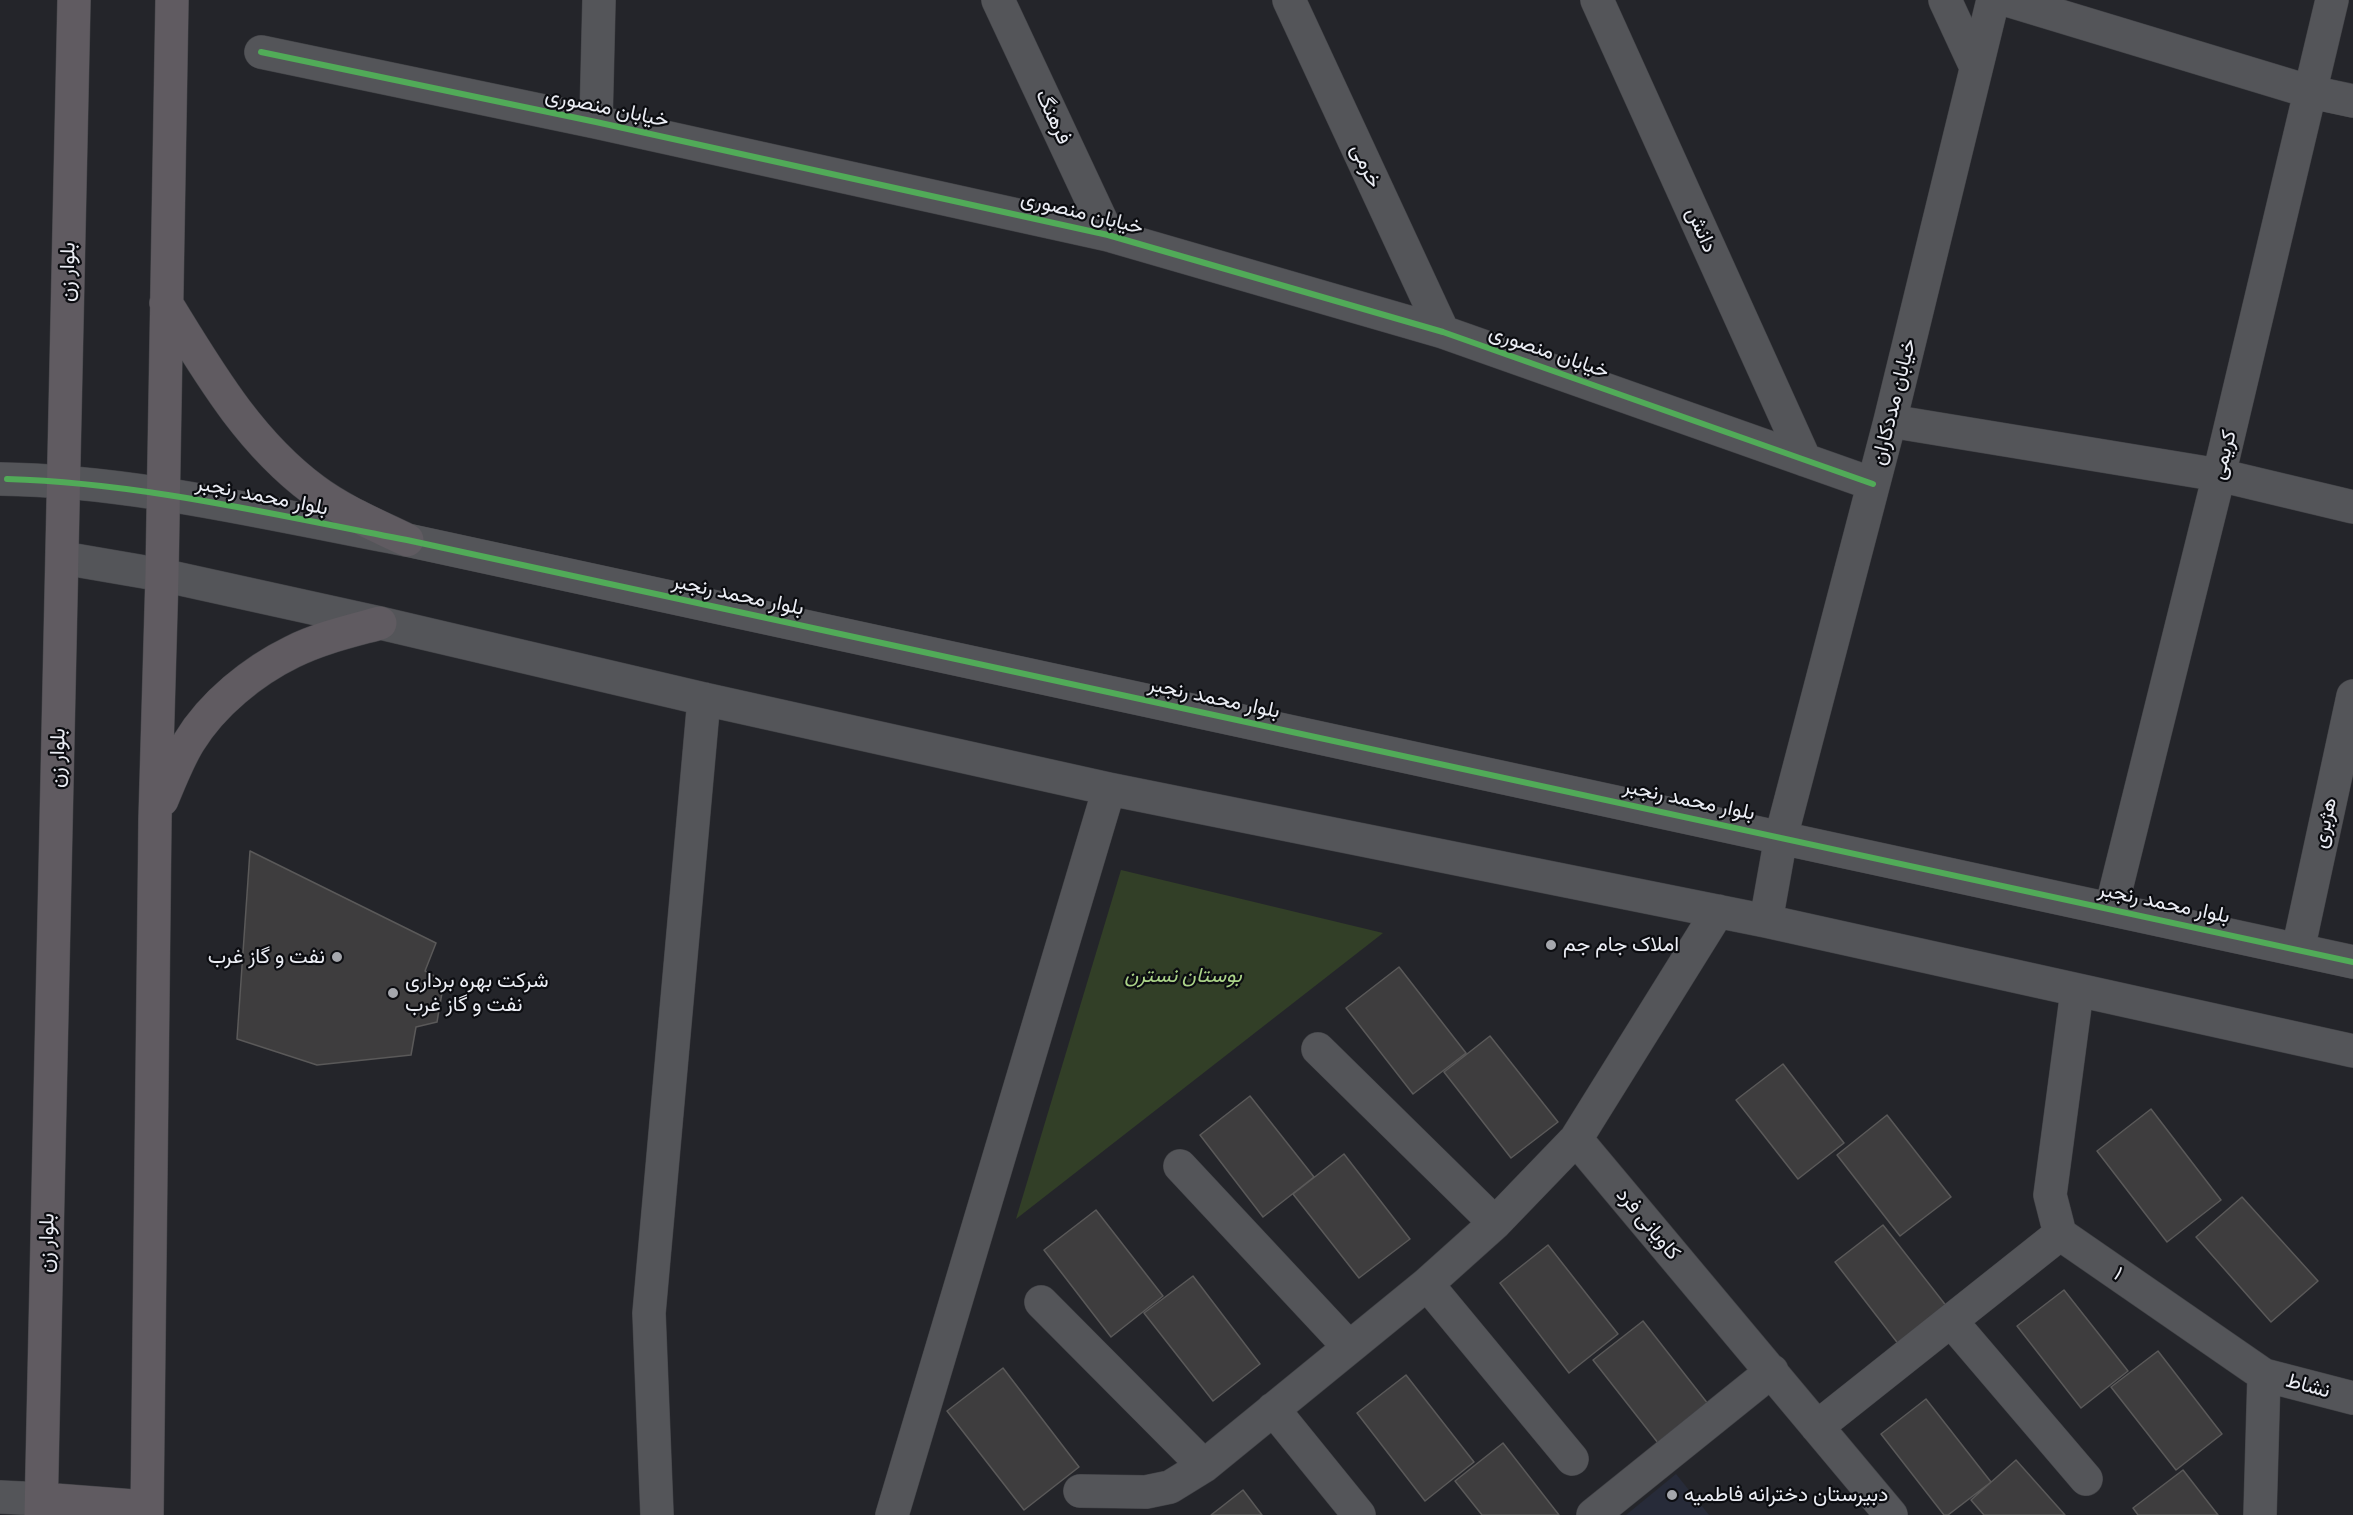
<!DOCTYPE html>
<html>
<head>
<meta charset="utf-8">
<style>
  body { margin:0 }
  canvas { display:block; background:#24252a }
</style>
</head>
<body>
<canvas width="2353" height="1515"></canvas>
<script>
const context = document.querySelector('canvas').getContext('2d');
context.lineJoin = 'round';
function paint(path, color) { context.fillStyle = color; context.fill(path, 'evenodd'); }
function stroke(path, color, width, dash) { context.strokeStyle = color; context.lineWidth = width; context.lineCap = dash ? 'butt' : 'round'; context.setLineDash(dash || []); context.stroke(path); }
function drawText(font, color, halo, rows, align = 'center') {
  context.font = font + ' "Zilla Slab",Vazirmatn,serif'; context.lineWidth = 4.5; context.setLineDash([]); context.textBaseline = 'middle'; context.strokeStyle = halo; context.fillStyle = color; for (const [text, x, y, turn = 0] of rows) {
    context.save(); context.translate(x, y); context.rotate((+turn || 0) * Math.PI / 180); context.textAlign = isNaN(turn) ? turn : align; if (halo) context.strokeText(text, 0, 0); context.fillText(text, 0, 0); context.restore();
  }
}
const built = new Path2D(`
  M1676 1474 1709 1515H1626Z`);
const green = new Path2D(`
  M1121 870 1383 933 1016 1219Z`);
const building = new Path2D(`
  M250 851 436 943 425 971 444 981 437 1022 416 1027 411 1055 317 1065 237 1039Z
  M1399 967 1466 1053 1413 1094 1346 1008Z
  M1490 1036 1558 1122 1511 1158 1444 1072Z
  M1783 1064 1844 1143 1798 1179 1736 1100Z
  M1250 1096 1314 1177 1263 1217 1200 1135Z
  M2151 1109 2221 1200 2167 1242 2097 1151Z
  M1887 1115 1951 1197 1900 1236 1837 1155Z
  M1344 1154 1410 1239 1359 1278 1293 1194Z
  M2242 1197 2318 1281 2271 1322 2196 1237Z
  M1096 1210 1163 1296 1111 1337 1044 1250Z
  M1883 1225 1951 1312 1903 1350 1835 1262Z
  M1548 1245 1618 1334 1569 1373 1500 1283Z
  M1193 1276 1260 1364 1213 1401 1144 1313Z
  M2064 1290 2128 1371 2081 1408 2017 1326Z
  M1643 1321 1712 1409 1662 1448 1593 1360Z
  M2158 1351 2222 1434 2176 1470 2111 1387Z
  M1003 1368 1079 1467 1024 1510 947 1411Z
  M1406 1375 1474 1462 1425 1501 1357 1413Z
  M1926 1399 1991 1482 1948 1515H1944L1881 1434Z
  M1503 1443 1559 1515H1482L1455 1481Z
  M2016 1460 2065 1515H1984L1971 1500Z
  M2183 1470 2218 1515H2138L2133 1508Z
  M1243 1490 1262 1515H1211Z`);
const minor = new Path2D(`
  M998 0 1108 235
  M1289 0 1443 332
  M1597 0 1805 460
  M1945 0 1976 67
  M2007 0 2311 92 2353 101
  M261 52 596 122 1108 235 1443 332 1873 484
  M596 122 599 0
  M1890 421 2219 475 2353 507
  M0 479C137 481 272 515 407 540L2353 962
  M63 558 162 575 380 623 704 699 1109 789 1766 921 2353 1051
  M2111 909 2219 475 2332 0
  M1766 921 1781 837 1890 421 1993 0
  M2298 950 2353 696
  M2077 991 2050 1195 2060 1234 2264 1375 2353 1398
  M1318 1049 1495 1223
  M1576 1139 1891 1515
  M1180 1166 1349 1347
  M1427 1284 1572 1459
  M1041 1302 1204 1466
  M1951 1321 2086 1479
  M1273 1409 1359 1515
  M1817 1427 2060 1234
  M1080 1491 1146 1492 1170 1487 1204 1466 1427 1284 1495 1223 1576 1139 1718 911
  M0 1497 42 1499
  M657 1515 649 1313 704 699
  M892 1515 1109 789
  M1593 1515 1772 1371
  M2260 1515 2264 1375`);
const major = new Path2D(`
  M166 303C208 371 248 441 314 490 342 511 376 525 407 540
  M162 800C170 781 178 760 189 742 212 704 253 671 292 652 320 638 351 631 380 623
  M42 1499 147 1507
  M41 1515 74 0
  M147 1515 155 819 162 575 172 0`);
const cycleway = new Path2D(`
  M261 52 596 122 1108 235 1443 332 1873 484
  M7 479C142 483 275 515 407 540L2353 962`);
const markers = [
  [1551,945,6,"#a5a7ad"],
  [337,957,6,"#a5a7ad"],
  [393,993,6,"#a5a7ad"],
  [1672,1495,6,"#a5a7ad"]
];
const streetNames = [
  ["خیابان منصوری",607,108,12],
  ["فرهنگ",1053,117,65],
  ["خرمی",1366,166,65],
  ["خیابان منصوری",1082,213,14],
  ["دانش",1701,230,66],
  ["بلوار زن",68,272,-89],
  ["خیابان منصوری",1549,352,19],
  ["خیابان مددکاران",1894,402,-76],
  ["کریمی",2224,455,-76],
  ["بلوار محمد رنجبر",262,496,11],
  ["بلوار محمد رنجبر",738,595,12],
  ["بلوار محمد رنجبر",1214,698,12],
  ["بلوار زن",58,758,-89],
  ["بلوار محمد رنجبر",1689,800,12],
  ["هژبری",2325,823,-78],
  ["بلوار محمد رنجبر",2164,903,12],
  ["کاویانی فرد",1648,1224,50],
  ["بلوار زن",47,1243,-89],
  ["۱",2118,1274,35],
  ["نشاط",2308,1386,15]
];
const poiNames = [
  ["املاک جام جم",1563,945],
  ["نفت و گاز غرب",325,957,"right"],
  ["شرکت بهره برداری",405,981],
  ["نفت و گاز غرب",405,1005],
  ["دبیرستان دخترانه فاطمیه",1684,1495]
];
const parkNames = [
  ["بوستان نسترن",1183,976]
];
paint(built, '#272b39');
paint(green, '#323f27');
paint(building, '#3e3d3e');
stroke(building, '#5a5959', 1.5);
stroke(minor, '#424347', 34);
stroke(major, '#424347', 34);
stroke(minor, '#545559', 33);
stroke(major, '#605b61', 33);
stroke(cycleway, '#51ab58', 6);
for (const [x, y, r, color] of markers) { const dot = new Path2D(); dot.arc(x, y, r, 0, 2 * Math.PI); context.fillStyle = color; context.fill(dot); stroke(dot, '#0c0d11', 2); }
drawText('21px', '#ebedf4', '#0c0d11', streetNames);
drawText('21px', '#ebedf4', '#0c0d11', poiNames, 'left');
drawText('italic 21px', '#abd388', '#0c0d11', parkNames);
</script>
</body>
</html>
